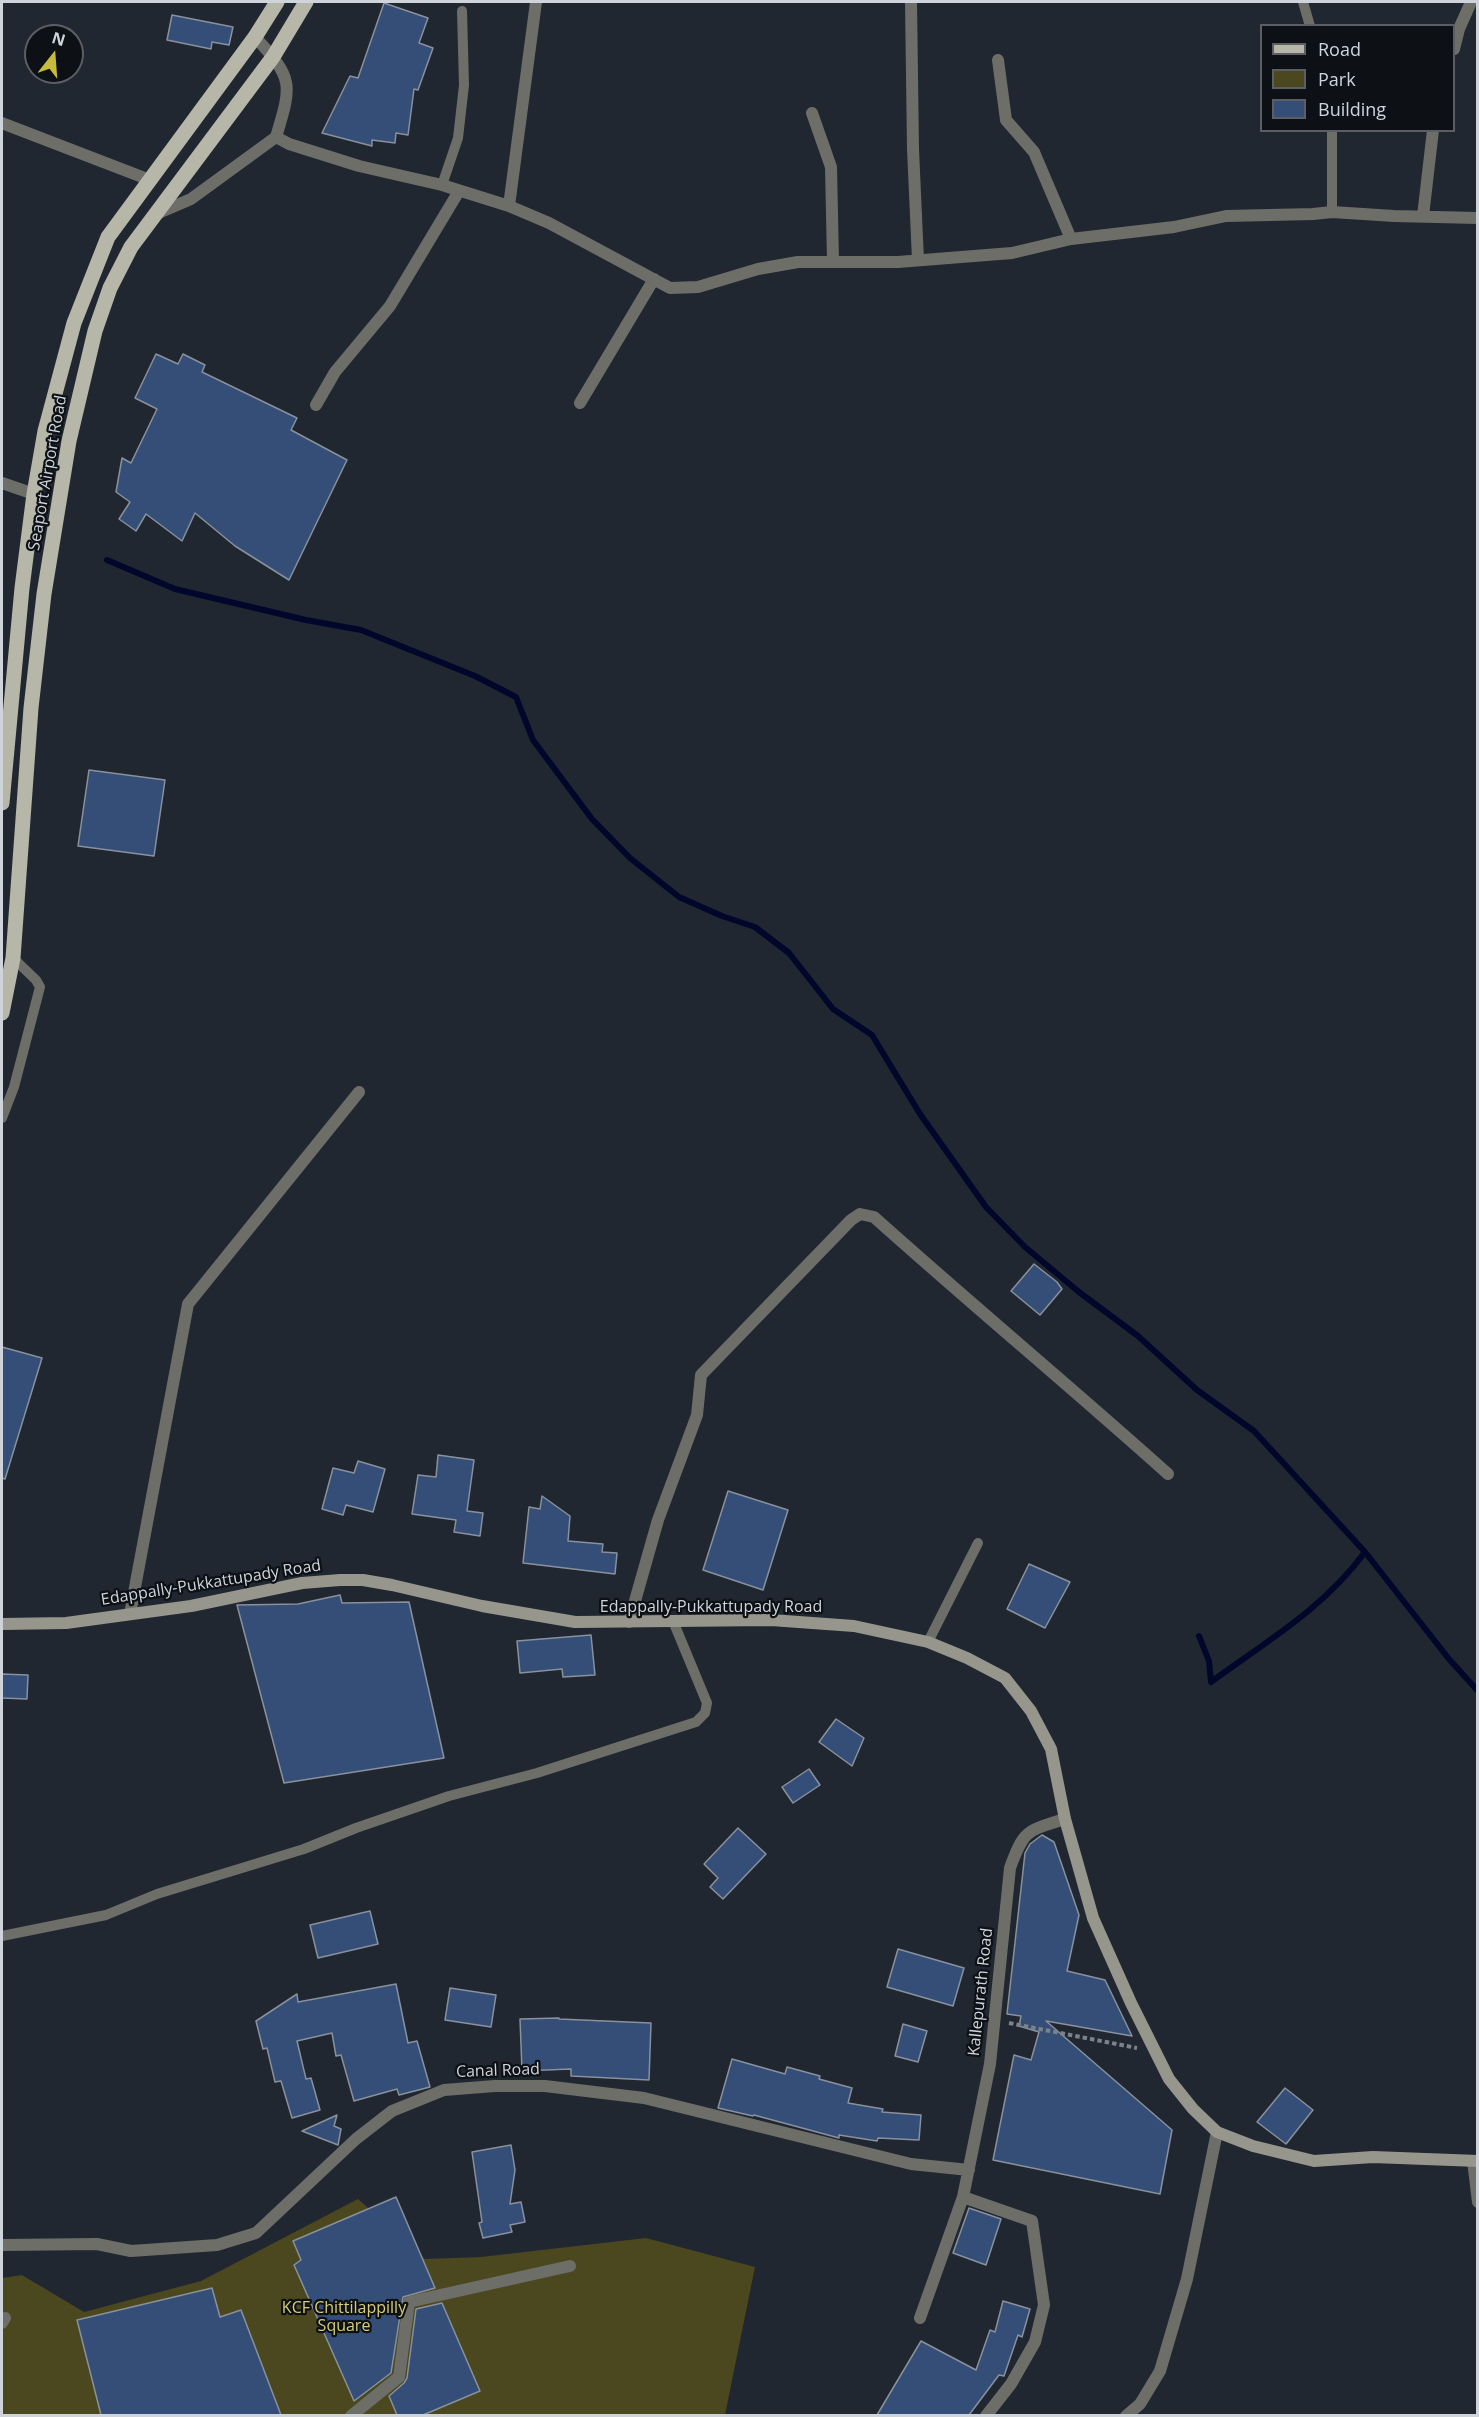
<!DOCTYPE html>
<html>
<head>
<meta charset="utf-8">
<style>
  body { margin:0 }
  #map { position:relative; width:1479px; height:2417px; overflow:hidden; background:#202731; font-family:"Open Sans",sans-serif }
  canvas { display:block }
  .frame { position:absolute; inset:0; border:3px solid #cfd4db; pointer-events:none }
  .legend { position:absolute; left:1260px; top:24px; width:195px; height:108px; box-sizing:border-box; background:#0d1014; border:2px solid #5b5e64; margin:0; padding:8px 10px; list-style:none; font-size:18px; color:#cfd4db }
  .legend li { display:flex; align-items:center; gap:12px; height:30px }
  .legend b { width:30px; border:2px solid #5b5e64 }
  .north { position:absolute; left:24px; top:24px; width:60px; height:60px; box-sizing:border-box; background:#0d1014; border:2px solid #5b5e64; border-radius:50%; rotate:17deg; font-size:16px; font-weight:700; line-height:24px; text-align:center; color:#cfd4db }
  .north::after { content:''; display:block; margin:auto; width:21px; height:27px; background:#c7bb3c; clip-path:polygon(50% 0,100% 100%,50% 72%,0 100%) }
</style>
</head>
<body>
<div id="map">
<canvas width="1479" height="2417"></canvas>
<div class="frame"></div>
<ul class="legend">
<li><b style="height:8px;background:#b6b6a9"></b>Road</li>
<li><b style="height:16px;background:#4b471e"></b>Park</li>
<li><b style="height:16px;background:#344e77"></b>Building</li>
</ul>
<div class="north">N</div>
</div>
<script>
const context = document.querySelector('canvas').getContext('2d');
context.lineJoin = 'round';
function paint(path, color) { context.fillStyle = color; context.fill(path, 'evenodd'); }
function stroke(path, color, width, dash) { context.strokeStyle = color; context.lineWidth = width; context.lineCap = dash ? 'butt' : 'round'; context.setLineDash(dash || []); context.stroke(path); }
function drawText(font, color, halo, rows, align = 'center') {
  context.font = font + ' "Open Sans",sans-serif'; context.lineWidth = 4.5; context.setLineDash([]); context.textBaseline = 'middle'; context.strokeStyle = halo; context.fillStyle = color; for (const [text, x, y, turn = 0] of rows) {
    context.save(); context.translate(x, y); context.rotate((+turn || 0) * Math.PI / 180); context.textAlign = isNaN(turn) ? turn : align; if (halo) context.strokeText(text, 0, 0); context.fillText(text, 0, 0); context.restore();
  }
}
const green = new Path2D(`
  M358 2199 425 2259 481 2257 646 2238 755 2267 725 2415 2 2416V2278L22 2275 84 2312 201 2281Z`);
const stream = new Path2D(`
  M107 560 175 589 306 620 361 630 475 676 516 697 533 740 592 819 630 858 679 897 722 916 755 927 789 953 833 1009 872 1035 920 1114 986 1207 1025 1247 1079 1292 1138 1336 1197 1390 1254 1431 1365 1552C1324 1608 1267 1641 1211 1682L1209 1661 1199 1636
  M1365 1552 1449 1659 1478 1691`);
const building = new Path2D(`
  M384 3 428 18 419 43 433 48 418 90 414 89 408 135 396 133 395 143 372 140V146L322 133 350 76 358 78Z
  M172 15 233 27 229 45 212 42 211 49 167 40Z
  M156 354 178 364 183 354 205 365 202 372 297 418 291 430 347 460 289 580 235 546 195 513 182 541 146 514 136 531 119 519 130 502 116 492 122 458 131 463 157 409 135 398Z
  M89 770 165 780 154 856 78 846Z
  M1034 1264 1057 1282 1062 1289 1040 1315 1011 1291Z
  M2 1347 42 1358 5 1479 2 1478Z
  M438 1455 474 1460 467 1511 483 1513 480 1536 454 1532 456 1520 412 1514 418 1475 436 1477Z
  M358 1461 385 1469 373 1512 346 1505 343 1515 322 1509 333 1468 354 1473Z
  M728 1491 788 1510 763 1590 703 1570Z
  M542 1496 570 1516 568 1541 603 1544 602 1552 617 1553 615 1574 523 1563 529 1507 540 1509Z
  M1029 1564 1070 1582 1045 1628 1007 1609Z
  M340 1595 342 1603 409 1602 444 1758 284 1783 237 1605 298 1604Z
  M591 1635 595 1675 563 1677 562 1669 520 1673 517 1641Z
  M2 1674 28 1675 27 1699 2 1698Z
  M836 1719 864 1738 852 1766 819 1742Z
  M809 1769 820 1785 793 1803 782 1787Z
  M738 1828 766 1854 723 1899 710 1887 718 1878 704 1864Z
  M1042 1835 1054 1842 1079 1915 1067 1971 1105 1980 1132 2036 1046 2021 1172 2130 1160 2194 993 2160 1014 2055 1031 2060 1039 2032 1019 2026 1021 2016 1007 2014 1025 1853 1030 1844Z
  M370 1911 378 1944 318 1958 310 1925Z
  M898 1949 964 1968 953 2006 887 1987Z
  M396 1984 408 2043 417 2041 430 2087 399 2095 397 2089 354 2101 341 2055 336 2056 332 2033 297 2041 306 2079 311 2078 320 2110 292 2118 281 2081 275 2082 267 2048 263 2049 256 2021 297 1994 298 2002Z
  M450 1988 496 1995 491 2027 445 2020Z
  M559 2018V2019L651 2023 649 2080 571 2076V2069L522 2071 520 2019Z
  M903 2024 927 2031 918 2062 895 2056Z
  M732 2059 785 2074 787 2067 820 2076 819 2079 852 2088 848 2103 883 2109 882 2112 921 2115 919 2140 878 2138 877 2141 839 2135V2138L754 2115 753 2116 718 2108Z
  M1285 2088 1313 2110 1286 2144 1257 2122Z
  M337 2115 334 2126 341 2129 338 2145 302 2131Z
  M511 2145 515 2170 510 2204 521 2202 525 2222 510 2225 512 2232 483 2238 479 2223 482 2222 472 2152Z
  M396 2197 435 2288 403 2297 391 2373 354 2401 294 2265 301 2260 293 2241Z
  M969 2208 1001 2219 986 2265 953 2253Z
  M212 2288 220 2317 241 2310 281 2415H101L77 2320Z
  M1003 2301 1030 2309 1022 2337 1018 2335 1004 2376 999 2375 969 2415H877L921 2341 976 2370 990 2330 995 2332Z
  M442 2303 480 2391 423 2415H397L389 2396 404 2383 407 2378 416 2309Z`);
const path = new Path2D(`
  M1009 2023 1137 2048`);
const lane = new Path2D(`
  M1303 2 1310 26
  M1332 130V212
  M442 185 458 138 464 85 462 11
  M2 1118 14 1087 40 987 36 980 13 958
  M928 1642 978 1543
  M2 1936 106 1915 157 1894 304 1849 356 1828 449 1796 537 1773 696 1722 705 1713 707 1703 673 1621`);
const street = new Path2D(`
  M911 2 913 149 918 260
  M255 37C294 79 292 84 276 137L289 144 359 166 442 185 509 206 549 223 670 288 698 287 758 269 798 262H898L1012 253 1071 239 1174 227 1226 216 1313 214 1332 212 1394 216 1478 218
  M1454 49 1459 29 1471 2
  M998 60 1006 120 1034 152 1071 239
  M812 113 831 167 833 261
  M2 123 150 180
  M509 206 536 2
  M156 214 191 199 276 137
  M1423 216 1433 130
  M580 403 654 279
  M316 405 335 372 390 306 459 191
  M2 483 34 494
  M130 1614 188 1304 359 1092
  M629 1622 658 1520 697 1415 701 1375 851 1220 860 1214 874 1217C971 1304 1071 1387 1168 1474
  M1473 2161 1478 2202
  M2 2245 97 2244 131 2251 217 2245 256 2233 356 2139 392 2111 444 2090 495 2086H545L644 2098 911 2164 969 2170
  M920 2318 963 2197
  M2 2323 5 2318
  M351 2416 399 2377 409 2302 570 2266
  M986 2416 1011 2384 1035 2342 1044 2305 1032 2221 963 2197 990 2064 1010 1868C1024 1829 1027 1831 1065 1819
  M1126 2416 1140 2404 1160 2371 1187 2279 1217 2132`);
const secondary = new Path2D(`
  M2 1624 66 1623 191 1606 302 1583 340 1580H363L392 1585 482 1606 575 1622 771 1620 854 1626 928 1642 967 1658 1005 1678 1031 1711 1051 1749 1065 1819 1093 1918 1131 2003 1169 2079 1193 2109 1217 2132 1253 2146 1314 2161 1373 2157 1478 2161`);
const primary = new Path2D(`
  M2 803 22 588 34 494 45 431 74 323 108 237 255 37 277 2
  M2 1013 13 958 31 708 44 594 69 441 95 331 110 288 131 247 273 57 306 2`);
const streetNames = [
  ["Seaport Airport Road",48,473,-80],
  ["Edappally-Pukkattupady Road",211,1583,-9],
  ["Edappally-Pukkattupady Road",711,1607],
  ["Kallepurath Road",981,1992,-84],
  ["Canal Road",498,2071,-2]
];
const parkNames = [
  ["KCF Chittilappilly",344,2308],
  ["Square",344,2326]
];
paint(green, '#4b471e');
stroke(stream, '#00072a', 6);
paint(building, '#344e77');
stroke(building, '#89919d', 1.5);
stroke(path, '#7c828a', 4, [4.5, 3]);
stroke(lane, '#6e6e68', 10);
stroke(street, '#6e6e68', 12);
stroke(secondary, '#97968c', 12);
stroke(primary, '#b6b6a9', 15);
drawText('16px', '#cfd4db', '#0d1014', streetNames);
drawText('16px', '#d5ce7a', '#0d1014', parkNames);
</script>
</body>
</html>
